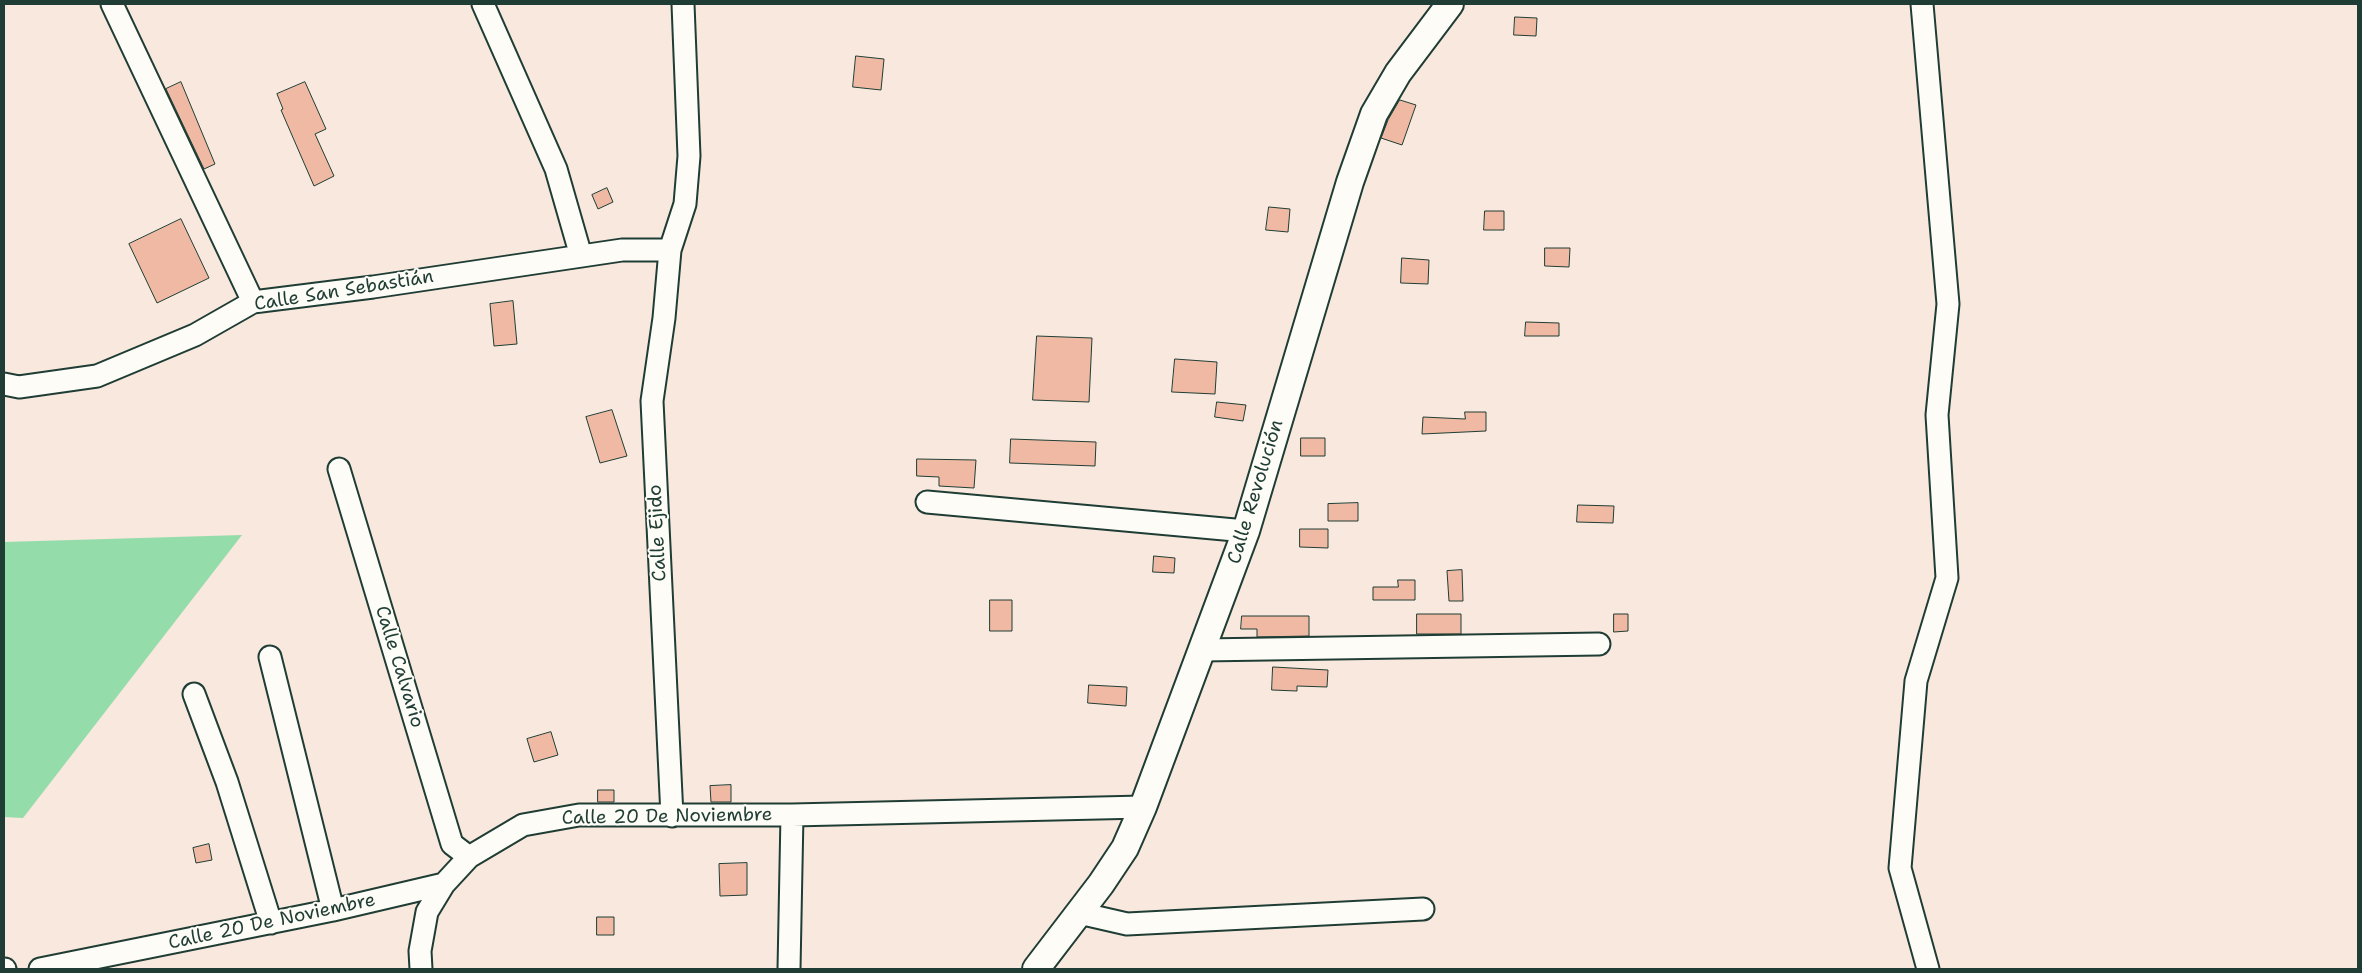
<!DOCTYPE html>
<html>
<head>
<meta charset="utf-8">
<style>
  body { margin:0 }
  #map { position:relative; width:2362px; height:973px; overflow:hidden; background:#f9e8de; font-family:"Shantell Sans",sans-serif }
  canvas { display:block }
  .frame { position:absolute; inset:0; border:5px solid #1f3d34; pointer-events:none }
</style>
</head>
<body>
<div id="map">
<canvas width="2362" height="973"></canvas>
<div class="frame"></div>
</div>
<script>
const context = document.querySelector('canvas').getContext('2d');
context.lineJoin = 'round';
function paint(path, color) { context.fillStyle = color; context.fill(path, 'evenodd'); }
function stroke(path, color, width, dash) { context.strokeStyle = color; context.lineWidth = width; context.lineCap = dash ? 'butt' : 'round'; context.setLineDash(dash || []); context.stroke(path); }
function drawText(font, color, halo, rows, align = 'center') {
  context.font = font + ' "Shantell Sans",sans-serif'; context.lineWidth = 4; context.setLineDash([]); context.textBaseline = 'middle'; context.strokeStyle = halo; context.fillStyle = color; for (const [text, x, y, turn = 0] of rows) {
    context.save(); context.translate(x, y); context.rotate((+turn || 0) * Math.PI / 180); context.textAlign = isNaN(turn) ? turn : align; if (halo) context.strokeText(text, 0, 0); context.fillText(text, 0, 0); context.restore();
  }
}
const green = new Path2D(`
  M242 535 23 818 4 817V542Z`);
const building = new Path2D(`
  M1515 17 1537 18 1536 36 1514 35Z
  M856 56 884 59 881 90 853 87Z
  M181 82 215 164 204 169 166 89Z
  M305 82 326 129 315 134 334 176 314 186 281 110 283 109 277 94Z
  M1400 100 1416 105 1402 145 1381 138 1388 120Z
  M607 188 613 202 598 209 592 195Z
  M1269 207 1290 209 1288 232 1266 230Z
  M1485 211H1504V230H1484Z
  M181 219 209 278 157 303 129 244Z
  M1545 248H1570L1569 267 1545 266Z
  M1402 258 1429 260 1428 284 1401 283Z
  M513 301 517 344 494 346 490 304Z
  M1526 322 1559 323V336H1525Z
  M1037 336 1092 338 1089 402 1033 400Z
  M1175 359 1217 362 1215 394 1172 392Z
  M1217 402 1246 405 1243 421 1215 417Z
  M612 410 627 456 600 463 586 417Z
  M1465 412H1486V431L1422 434 1423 417 1465 419Z
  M1301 438H1325V456H1301Z
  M1011 439 1096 442 1095 466 1010 463Z
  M917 459 976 460 974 488 939 486V477L917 476Z
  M1358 503V521H1328V504Z
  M1578 505 1614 506 1613 523 1577 522Z
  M1300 529H1328V548L1300 547Z
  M1154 556 1175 558 1174 573 1153 572Z
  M1462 570 1463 601H1449L1447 571Z
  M1398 580H1415V600H1373V587H1398Z
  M990 600H1012V631H990Z
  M1417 614H1461V634H1417Z
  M1614 614H1628V631L1614 632Z
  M1242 616H1309V636L1257 637V629H1241Z
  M1273 667 1328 670 1327 687 1297 686V691L1272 690Z
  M1089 685 1127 687 1126 706 1088 703Z
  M551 732 558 755 534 762 527 739Z
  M731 785V802H711L710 786Z
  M598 790H614V802H598Z
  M209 844 212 860 196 863 193 848Z
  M747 863V895L720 896 719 864Z
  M597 917H614V935H597Z`);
const minor = new Path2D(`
  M112 4 253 302
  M483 4 556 169 581 256
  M1922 4 1948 304 1937 415 1947 578 1916 681 1900 868 1928 969
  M4 384 19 387 97 376 195 335 253 302 373 287 622 250H670
  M339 469 452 844 469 857
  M927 502 1246 531
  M1202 650 1599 644
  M270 657 333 910
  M194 694 227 782 271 923
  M672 816 652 401 664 318 670 250 685 204 689 156 683 4
  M1079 913 1127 924 1423 909
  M4 969H5
  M40 969 333 910 444 884 469 857 523 825 579 815H792L1143 807
  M421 969 420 951 427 912 444 884
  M789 969 792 815`);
const tertiary = new Path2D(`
  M1036 969 1101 884 1125 848 1143 807 1246 531 1350 182 1374 114 1398 73 1450 4`);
const streetNames = [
  ["Calle San Sebastián",344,291,-9],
  ["Calle Revolución",1256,492,-73],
  ["Calle Ejido",658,533,-93],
  ["Calle Calvario",399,667,73],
  ["Calle 20 De Noviembre",667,817,-1],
  ["Calle 20 De Noviembre",272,922,-12]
];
paint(green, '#94dcaa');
paint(building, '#efb9a3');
stroke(building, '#1f3d34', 1);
stroke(minor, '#1f3d34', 25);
stroke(tertiary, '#1f3d34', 30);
stroke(minor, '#fdfcf7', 21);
stroke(tertiary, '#fdfcf7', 26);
drawText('19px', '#1f3d34', '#fdfcf7', streetNames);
</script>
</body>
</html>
